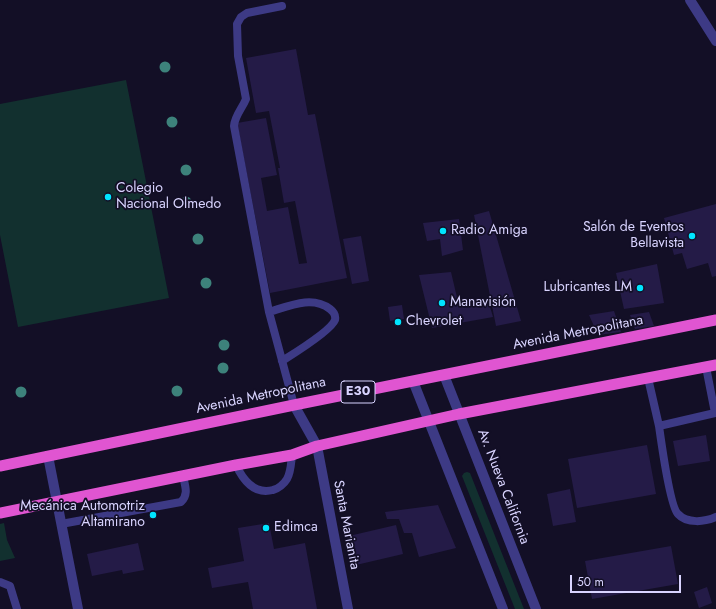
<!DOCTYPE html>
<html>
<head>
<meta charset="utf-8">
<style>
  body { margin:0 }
  #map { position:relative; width:716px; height:609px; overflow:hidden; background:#130f26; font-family:Jost,sans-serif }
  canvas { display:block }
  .scale { position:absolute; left:570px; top:575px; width:111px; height:18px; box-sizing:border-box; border:2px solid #d9d4ff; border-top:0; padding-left:5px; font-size:12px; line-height:14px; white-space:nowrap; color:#d9d4ff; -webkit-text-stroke:3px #130f26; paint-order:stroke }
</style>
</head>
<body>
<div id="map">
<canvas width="716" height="609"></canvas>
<div class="scale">50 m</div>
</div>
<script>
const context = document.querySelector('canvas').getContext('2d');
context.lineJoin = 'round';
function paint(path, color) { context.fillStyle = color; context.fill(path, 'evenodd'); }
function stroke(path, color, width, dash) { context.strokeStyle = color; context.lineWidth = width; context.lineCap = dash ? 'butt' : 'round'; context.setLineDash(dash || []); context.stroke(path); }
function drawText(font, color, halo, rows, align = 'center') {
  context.font = font + ' Jost,sans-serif'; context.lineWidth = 3.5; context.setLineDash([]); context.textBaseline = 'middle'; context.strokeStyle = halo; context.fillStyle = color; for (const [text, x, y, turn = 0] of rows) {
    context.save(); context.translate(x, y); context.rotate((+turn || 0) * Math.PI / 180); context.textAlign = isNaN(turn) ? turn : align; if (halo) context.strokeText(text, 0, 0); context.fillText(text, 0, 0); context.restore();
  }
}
const green = new Path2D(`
  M126 80 169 298 18 327 0 235V104Z
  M467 472 470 473 524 609H515L462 476 464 473Z
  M4 523 7 540 15 558 0 561V524Z`);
const building = new Path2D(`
  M296 49 308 115 315 114 347 278 270 293 237 123 266 118 277 175 261 178 267 211 288 207 299 264 307 263 295 201 284 203 278 168H280L269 111 256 113 246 58Z
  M716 204V276L712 277 708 263 687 269 682 253 674 255 664 218Z
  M489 211 521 321 496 326 474 215Z
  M459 219 463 250 442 256 440 239 427 241 423 223Z
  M361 236 369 281 352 284 343 239Z
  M657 264 664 303 624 309 616 273Z
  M451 272 459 306 488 300 493 317 432 328 419 275Z
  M402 305 404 319 390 321 388 307Z
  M614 311 621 332 598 335 589 315Z
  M649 312 654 326 635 329 630 315Z
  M706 435 710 461 678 466 673 441Z
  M647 445 656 494 577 508 568 459Z
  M570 489 576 522 553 526 547 494Z
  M438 505 456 548 419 557 412 533H404L399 519H387L385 512Z
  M269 523 274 549 305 543 317 609H253L248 582 212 588 208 568 244 561 238 528Z
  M396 525 403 554 356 565 349 536Z
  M138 543 144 570 123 574 122 570 92 576 87 554Z
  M671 546 678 584 592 599 585 561Z
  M707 587 712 603 699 608 694 592Z`);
const service = new Path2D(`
  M282 6 247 13 241 17 237 24 238 56 246 99C242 109 235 115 234 126L269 312 294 405
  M269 312C289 306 312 295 330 309 334 312 336 315 335 320 331 331 293 354 282 361
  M648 378 659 426 715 413 706 367
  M659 426C661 440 670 507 678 514 687 524 705 522 716 517
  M236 465C243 480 254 495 273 490 278 489 284 484 287 479 291 472 291 463 292 455
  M61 524 181 502C189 494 185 486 183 476
  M0 582 10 586 17 609`);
const minor = new Path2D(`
  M690 0 716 41
  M294 405 317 446 348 609
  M48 456 78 609`);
const tertiary = new Path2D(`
  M444 375 536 609
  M413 381 503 609`);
const trunk = new Path2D(`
  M0 466 294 405 716 320
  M0 513 236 465 292 455 317 446 459 414 716 365`);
const trees = [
  [165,67],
  [172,122],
  [186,170],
  [186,202],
  [198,239],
  [206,283],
  [224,345],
  [223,368],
  [177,391],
  [21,392]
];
const markers = [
  [108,197,4,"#00e5ff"],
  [443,231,4,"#00e5ff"],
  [692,236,4,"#00e5ff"],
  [640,288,4,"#00e5ff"],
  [442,303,4,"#00e5ff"],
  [398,322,4,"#00e5ff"],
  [153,515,4,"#00e5ff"],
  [266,528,4,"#00e5ff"]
];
const shields = [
  [358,392,34]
];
const shieldNames = [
  ["E30",358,392]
];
const poiNames = [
  ["Colegio",116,189],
  ["Nacional Olmedo",116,205],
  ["Salón de Eventos",684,228,"right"],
  ["Bellavista",684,244,"right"],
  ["Radio Amiga",451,231],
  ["Lubricantes LM",632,288,"right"],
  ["Manavisión",450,303],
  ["Chevrolet",406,322],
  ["Mecánica Automotriz",145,507,"right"],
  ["Altamirano",145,523,"right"],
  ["Edimca",274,528]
];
const streetNames = [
  ["Avenida Metropolitana",578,333,-11],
  ["Avenida Metropolitana",261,396,-12],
  ["Av. Nueva California",503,487,69],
  ["Santa Marianita",346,525,79]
];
paint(green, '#12302f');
paint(building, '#241b47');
stroke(service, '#3d3a85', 8);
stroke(minor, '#3d3a85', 10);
stroke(tertiary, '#3d3a85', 10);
stroke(trunk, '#e055d1', 11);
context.fillStyle = '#3d827b';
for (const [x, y] of trees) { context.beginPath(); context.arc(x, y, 5.5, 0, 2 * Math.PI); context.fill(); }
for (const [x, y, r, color] of markers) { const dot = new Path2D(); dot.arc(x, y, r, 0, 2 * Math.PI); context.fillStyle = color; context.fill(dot); stroke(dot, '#130f26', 1.5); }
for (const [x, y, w] of shields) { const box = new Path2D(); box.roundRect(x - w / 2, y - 11, w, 22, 3); context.fillStyle = '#130f26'; context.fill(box); stroke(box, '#d9d4ff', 1); }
drawText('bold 13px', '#d9d4ff', null, shieldNames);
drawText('14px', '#d9d4ff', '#130f26', poiNames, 'left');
drawText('14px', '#d9d4ff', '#130f26', streetNames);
</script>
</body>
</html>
